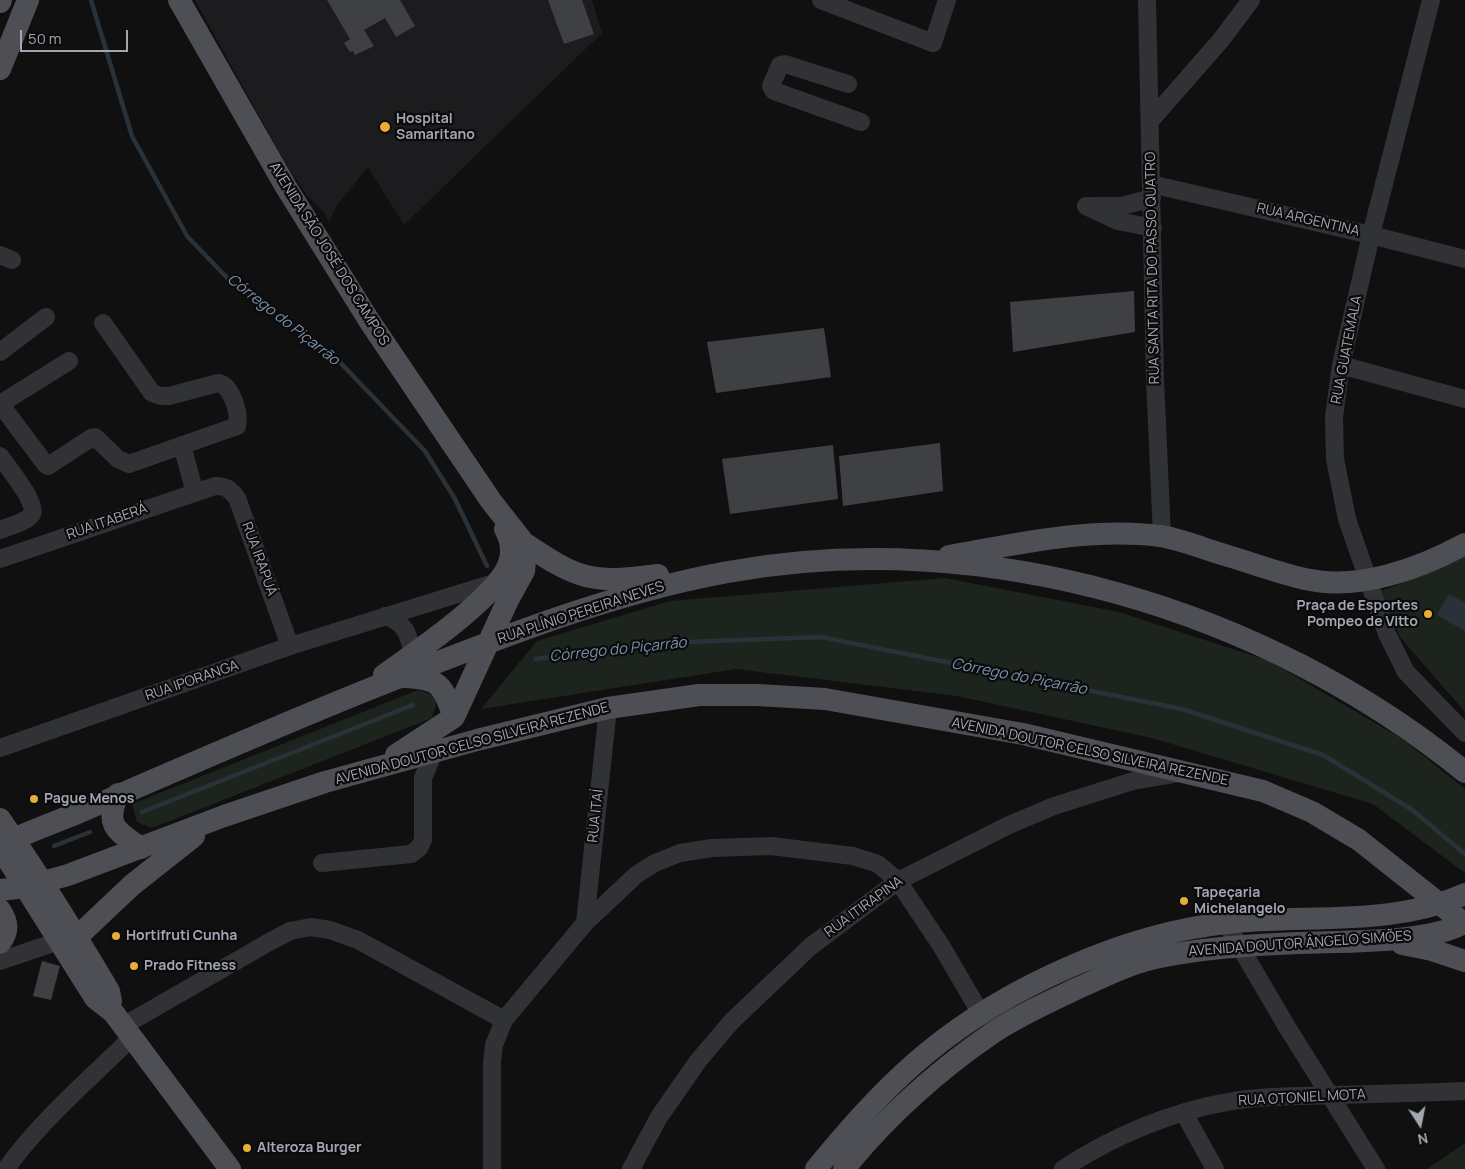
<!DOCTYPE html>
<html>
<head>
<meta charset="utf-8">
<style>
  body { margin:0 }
  #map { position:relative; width:1465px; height:1169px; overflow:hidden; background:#101011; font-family:Manrope,sans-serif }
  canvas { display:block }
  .north { position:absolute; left:1395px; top:1099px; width:50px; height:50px; -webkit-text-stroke:4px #0b0b0c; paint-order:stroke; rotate:169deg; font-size:14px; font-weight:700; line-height:20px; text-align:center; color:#a2a7b2 }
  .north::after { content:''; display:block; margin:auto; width:18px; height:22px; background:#a2a7b2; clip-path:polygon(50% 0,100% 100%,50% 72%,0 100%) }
  .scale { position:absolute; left:20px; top:30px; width:108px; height:22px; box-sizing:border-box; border:2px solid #a2a7b2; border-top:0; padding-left:6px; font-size:15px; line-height:18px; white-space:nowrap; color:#a2a7b2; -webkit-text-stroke:4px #0b0b0c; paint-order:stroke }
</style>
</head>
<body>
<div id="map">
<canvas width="1465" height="1169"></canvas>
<div class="north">N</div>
<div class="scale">50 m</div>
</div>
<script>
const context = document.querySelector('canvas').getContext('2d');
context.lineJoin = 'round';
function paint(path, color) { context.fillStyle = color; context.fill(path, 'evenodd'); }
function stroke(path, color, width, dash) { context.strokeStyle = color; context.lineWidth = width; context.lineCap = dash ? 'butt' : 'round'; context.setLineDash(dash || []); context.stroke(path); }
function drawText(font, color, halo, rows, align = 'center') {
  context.font = font + ' Manrope,sans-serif'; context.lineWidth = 4.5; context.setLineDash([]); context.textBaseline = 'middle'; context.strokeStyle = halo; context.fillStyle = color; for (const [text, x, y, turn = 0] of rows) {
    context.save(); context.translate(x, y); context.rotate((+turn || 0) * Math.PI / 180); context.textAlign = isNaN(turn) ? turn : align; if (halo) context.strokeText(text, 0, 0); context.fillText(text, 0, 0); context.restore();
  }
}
const built = new Path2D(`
  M195 0H592L602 33 404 225 368 167 336 207 329 223 323 211 308 197 284 161Z`);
const green = new Path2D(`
  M1465 555V712L1400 637 1381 591 1430 572Z
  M945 578 1119 612 1269 661 1401 738 1465 789V873L1373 804 1152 738 957 696 736 669 481 709 537 641 670 601Z
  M418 690 438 697 432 718 152 828 137 822 132 804Z
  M1465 1143V1169H1428L1433 1165Z`);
const water = new Path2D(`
  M1449 594 1465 603V631L1437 615Z`);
const stream = new Path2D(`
  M91 0 132 136 187 236 233 284 331 353 425 451 455 499 487 566
  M536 659 659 643 821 637 1182 709 1323 755 1411 809 1465 854
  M142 812 413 705
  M54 846 90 832`);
const building = new Path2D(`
  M327 0H400L415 26 396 37 385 18 364 30 374 46 355 55 353 51 350 52 344 43 350 39Z
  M548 0H582L594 34 564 44Z
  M1134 291 1135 332 1013 352 1010 302Z
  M824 328 831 377 716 393 707 342Z
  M940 443 943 491 843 506 839 456Z
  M833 445 838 499 730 514 722 459Z
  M42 961 60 966 51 1000 33 996Z`);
const minor = new Path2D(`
  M821 0 933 43 947 0
  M1147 0 1155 378 1162 536
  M1431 0 1371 235 1341 365 1334 417 1335 459 1347 519 1387 634 1406 672 1465 733
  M848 84 785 64 780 65 771 86 774 91 861 122
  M1150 121 1221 40 1251 0
  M1151 184 1371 235 1465 259
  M1086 206 1118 221 1153 228
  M1091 206H1122L1152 198
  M0 255 12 260
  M0 352 46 317
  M1341 365 1465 399
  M0 404 69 361
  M1 405 46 465 48 466 91 438 95 437 118 459 129 464 237 426C240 414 232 385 218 383L169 396H161L152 393 103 323
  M182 445 195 493
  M0 456C7 466 38 504 32 514 26 523 9 526 0 530
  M0 559 215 486C226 486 230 489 237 498L290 646
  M385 616C406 623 408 634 413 654
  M0 748 290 646 500 581
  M322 863 411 854 419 848 423 840V778L434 752
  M585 923 608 708
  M1226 923 1287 1027 1376 1169
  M0 961 59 941
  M123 1026 271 941 290 931 311 927 330 930 358 940 504 1020
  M1184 1113 1215 1169
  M6 1169C39 1122 91 1078 131 1038
  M492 1169V1062L494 1045 504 1020 585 923 636 875 655 863 680 853 712 848 771 846 853 856 878 864 898 881 942 947 981 1014
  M631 1169 659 1117 698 1061 732 1021 811 946 898 881 1009 825 1054 806 1133 781 1180 773
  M1063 1169C1111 1137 1170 1112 1227 1102 1261 1096 1298 1096 1332 1095 1377 1094 1421 1093 1465 1091`);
const major = new Path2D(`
  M179 0 286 187 370 322 491 501 524 543 526 552 524 571 508 600 454 717 396 755
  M0 2 1 0
  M0 69 28 0
  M524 543C579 580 592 584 658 575
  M949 556C1017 544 1090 527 1160 536 1181 539 1204 549 1225 555 1252 563 1278 573 1305 579 1358 591 1419 569 1465 544
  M384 675C416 652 493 600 508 566 513 554 511 540 505 529
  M405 677C441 679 442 685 454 717
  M118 794C104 826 117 831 141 848
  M0 819C39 875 74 932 109 991L111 1001
  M0 845C26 833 53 823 80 812 179 769 277 726 377 686 491 641 607 594 728 572 984 525 1265 609 1465 772
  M0 847 95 998 113 1012 230 1169
  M0 890 25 887 68 875 224 816 325 782 477 740 608 708 699 695H757L825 699 1023 734 1263 791 1312 812 1359 840 1465 924
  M0 910C8 922 9 931 0 943
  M77 937 132 885 194 836
  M1402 944 1432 950 1465 961
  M816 1169C850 1127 886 1086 928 1052 1007 987 1125 934 1226 923 1305 914 1391 927 1465 894
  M844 1169C886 1117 936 1072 991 1034 1017 1016 1049 1002 1078 988 1103 977 1128 964 1155 958 1202 948 1250 945 1298 943 1339 941 1432 944 1465 922`);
const markers = [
  [385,127,6,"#e7ae33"],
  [1428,614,5,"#e7ae33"],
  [34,799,5,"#e7ae33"],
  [1184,901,5,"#e7ae33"],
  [116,936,5,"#e7ae33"],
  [134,966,5,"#e7ae33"],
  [247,1148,5,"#e7ae33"]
];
const poiNames = [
  ["Hospital",396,119],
  ["Samaritano",396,135],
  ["Praça de Esportes",1418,606,"right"],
  ["Pompeo de Vitto",1418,622,"right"],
  ["Pague Menos",44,799],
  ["Tapeçaria",1194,893],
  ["Michelangelo",1194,909],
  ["Hortifruti Cunha",126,936],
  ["Prado Fitness",144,966],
  ["Alteroza Burger",257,1148]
];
const streetNames = [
  ["RUA ARGENTINA",1308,220,13],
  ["AVENIDA SÃO JOSÉ DOS CAMPOS",329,254,58],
  ["RUA SANTA RITA DO PASSO QUATRO",1153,268,-91],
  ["RUA GUATEMALA",1347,350,-79],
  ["RUA ITABERÁ",107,522,-19],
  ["RUA IRAPUÁ",259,559,70],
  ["RUA PLÍNIO PEREIRA NEVES",581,613,-18],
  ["RUA IPORANGA",192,681,-19],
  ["AVENIDA DOUTOR CELSO SILVEIRA REZENDE",472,744,-15],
  ["AVENIDA DOUTOR CELSO SILVEIRA REZENDE",1090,752,12],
  ["RUA ITAÍ",596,816,-84],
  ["RUA ITIRAPINA",864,907,-36],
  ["AVENIDA DOUTOR ÂNGELO SIMÕES",1300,944,-4],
  ["RUA OTONIEL MOTA",1302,1098,-3]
];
const waterNames = [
  ["Córrego do Piçarrão",283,320,38],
  ["Córrego do Piçarrão",618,650,-6],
  ["Córrego do Piçarrão",1019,677,11]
];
paint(built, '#1c1c1e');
paint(green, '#1d241e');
paint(water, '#2a3239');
stroke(stream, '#2a3239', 4.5);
paint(building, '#3f4044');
stroke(minor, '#313236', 18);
stroke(major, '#4e4f55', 22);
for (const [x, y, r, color] of markers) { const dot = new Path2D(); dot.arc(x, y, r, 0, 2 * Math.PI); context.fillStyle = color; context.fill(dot); stroke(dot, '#0b0b0c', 2); }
drawText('bold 14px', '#a2a7b2', '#0b0b0c', poiNames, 'left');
drawText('14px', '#a2a7b2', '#0b0b0c', streetNames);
drawText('italic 15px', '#7a93ab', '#0b0b0c', waterNames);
</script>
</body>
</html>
